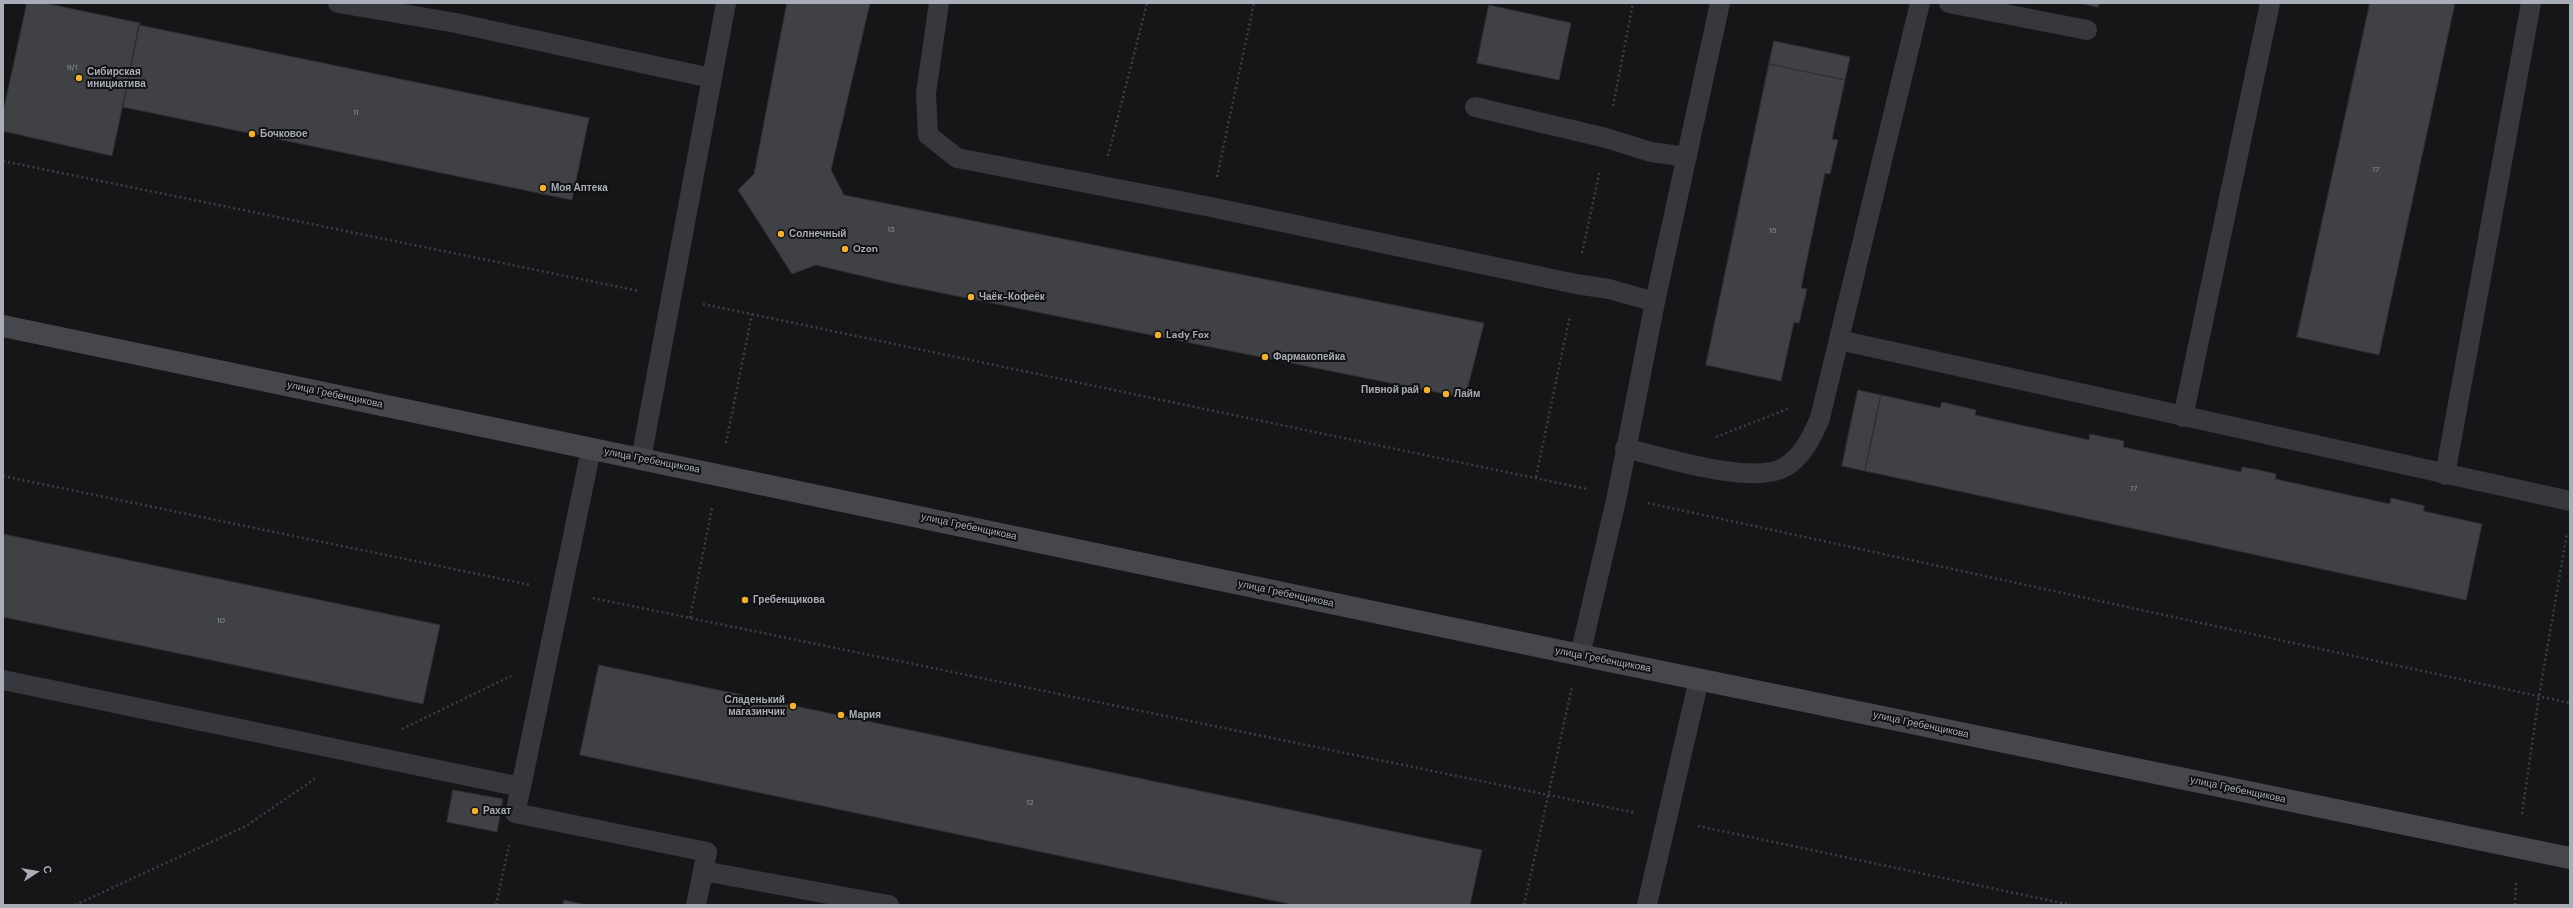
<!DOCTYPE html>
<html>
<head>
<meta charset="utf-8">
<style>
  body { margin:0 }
  #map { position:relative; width:2573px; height:908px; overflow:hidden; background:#161618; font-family:"DM Sans",sans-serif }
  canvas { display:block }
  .frame { position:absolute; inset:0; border:4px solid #a8adb8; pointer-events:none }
  .north { position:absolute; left:16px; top:852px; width:40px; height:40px; -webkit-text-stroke:3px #111113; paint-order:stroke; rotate:78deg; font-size:11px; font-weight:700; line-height:16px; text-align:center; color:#a8adb8 }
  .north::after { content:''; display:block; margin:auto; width:14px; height:18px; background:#a8adb8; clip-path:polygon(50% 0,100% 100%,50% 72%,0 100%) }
</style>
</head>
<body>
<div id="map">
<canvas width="2573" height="908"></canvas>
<div class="frame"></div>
<div class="north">С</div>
</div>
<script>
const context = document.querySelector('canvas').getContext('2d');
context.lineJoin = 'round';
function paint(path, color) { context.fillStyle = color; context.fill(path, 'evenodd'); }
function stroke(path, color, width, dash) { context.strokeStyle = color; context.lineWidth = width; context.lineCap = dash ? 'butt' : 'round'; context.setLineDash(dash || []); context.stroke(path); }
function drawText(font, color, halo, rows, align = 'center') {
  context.font = font + ' "DM Sans",sans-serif'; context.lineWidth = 4; context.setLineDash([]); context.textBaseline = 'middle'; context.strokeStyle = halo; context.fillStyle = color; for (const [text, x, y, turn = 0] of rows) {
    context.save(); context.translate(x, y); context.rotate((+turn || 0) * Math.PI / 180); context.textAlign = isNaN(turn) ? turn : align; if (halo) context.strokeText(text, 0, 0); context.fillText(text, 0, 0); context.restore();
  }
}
const building = new Path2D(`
  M27 3H44L140 23 112 156 3 131V113Z
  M787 3H870L831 170 844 195 1484 323 1465 398 892 283 816 265 792 274 738 190 754 174Z
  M2080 3H2099L2098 7Z
  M2370 3H2455L2379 355 2297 337Z
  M1489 5 1571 23 1559 80 1477 63Z
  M139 25 589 118 572 200 123 107Z
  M1774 41 1850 57 1845 80 1769 64Z
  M1769 64 1845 80 1832 139 1838 140 1830 174 1825 173 1801 288 1807 289 1799 323 1794 322 1781 381 1706 365Z
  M1858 390 1881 395 1865 471 1842 466Z
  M1881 395 1940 408 1942 402 1976 410 1975 415 2089 440 2090 434 2124 441 2123 447 2241 472 2242 467 2259 470 2276 474 2275 479 2390 504 2391 498 2425 506 2423 511 2482 524 2466 600 1865 471Z
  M3 534 440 625 423 704 3 617Z
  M599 665 1482 850 1470 905H1294L580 755Z
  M453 790 503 799 497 832 447 822Z
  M564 900 587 905H563Z`);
const path = new Path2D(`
  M1613 106 1633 3
  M1108 156 1147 3
  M3 161 639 291
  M1217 177 1254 3
  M1582 253 1600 170
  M703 304 1587 489
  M1716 437 1790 408
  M726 443 752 314
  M3 476 531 585
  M1536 477 1570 315
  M1648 503 2570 703
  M593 598 1636 813
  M690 618 712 508
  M402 729 511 676
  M2522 814 2539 696 2567 533
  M1698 826 2071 905
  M75 905 246 826 316 778
  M496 905 509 845
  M1524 905 1572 687
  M2515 905 2516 881`);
const lane = new Path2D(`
  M338 3 456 23 711 78
  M939 3 926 93 928 135 957 158 1211 207 1576 284 1609 289 1655 302
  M1949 3 2087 30
  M1475 107 1606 138 1651 152 1687 157
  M1839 340 2570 501
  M2183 417 2270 3
  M1625 448C1662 457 1753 486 1785 467 1803 456 1812 437 1820 418L1920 3
  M641 459 726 3
  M2445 475 2531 3
  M1580 655 1617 496 1655 302 1720 3
  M3 680 521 787 591 449
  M521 787 515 813 707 852 696 905
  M703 871 889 905
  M1647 905 1699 679`);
const secondary = new Path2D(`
  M3 326 1580 655 2570 858`);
const markers = [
  [79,78,4,"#f2b134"],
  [252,134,4,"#f2b134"],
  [543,188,4,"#f2b134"],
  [781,234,4,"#f2b134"],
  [845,249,4,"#f2b134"],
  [971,297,4,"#f2b134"],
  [1158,335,4,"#f2b134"],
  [1265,357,4,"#f2b134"],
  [1427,390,4,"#f2b134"],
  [1446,394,4,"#f2b134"],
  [745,600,4,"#f2b134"],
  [793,706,4,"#f2b134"],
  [841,715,4,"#f2b134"],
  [475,811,4,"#f2b134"]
];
const numberNames = [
  ["9/1",72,68],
  ["11",356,113],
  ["17",2376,170],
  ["13",891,230],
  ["15",1773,231],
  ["17",2134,489],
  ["10",221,621],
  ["12",1030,803]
];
const poiNames = [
  ["Сибирская",87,72],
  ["инициатива",87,84],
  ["Бочковое",260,134],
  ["Моя Аптека",551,188],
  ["Солнечный",789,234],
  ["Ozon",853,249],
  ["Чаёк-Кофеёк",979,297],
  ["Lady Fox",1166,335],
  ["Фармакопейка",1273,357],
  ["Пивной рай",1419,390,"right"],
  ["Лайм",1454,394],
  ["Гребенщикова",753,600],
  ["Сладенький",785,700,"right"],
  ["магазинчик",785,712,"right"],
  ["Мария",849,715],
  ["Рахат",483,811]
];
const streetNames = [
  ["улица Гребенщикова",335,395,12],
  ["улица Гребенщикова",652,461,11],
  ["улица Гребенщикова",969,527,12],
  ["улица Гребенщикова",1286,594,12],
  ["улица Гребенщикова",1603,660,11],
  ["улица Гребенщикова",1921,725,12],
  ["улица Гребенщикова",2238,790,12]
];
paint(building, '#404145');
stroke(building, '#303034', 1);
stroke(path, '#3d3f44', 2.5, [2, 3]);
stroke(lane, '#37383d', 20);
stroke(secondary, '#45474d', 22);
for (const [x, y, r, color] of markers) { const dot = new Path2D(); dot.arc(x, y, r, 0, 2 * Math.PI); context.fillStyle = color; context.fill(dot); stroke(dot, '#111113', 1.5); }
drawText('8px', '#8e929b', null, numberNames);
drawText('bold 10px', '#a8adb8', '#111113', poiNames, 'left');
drawText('10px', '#a8adb8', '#111113', streetNames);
</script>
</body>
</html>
